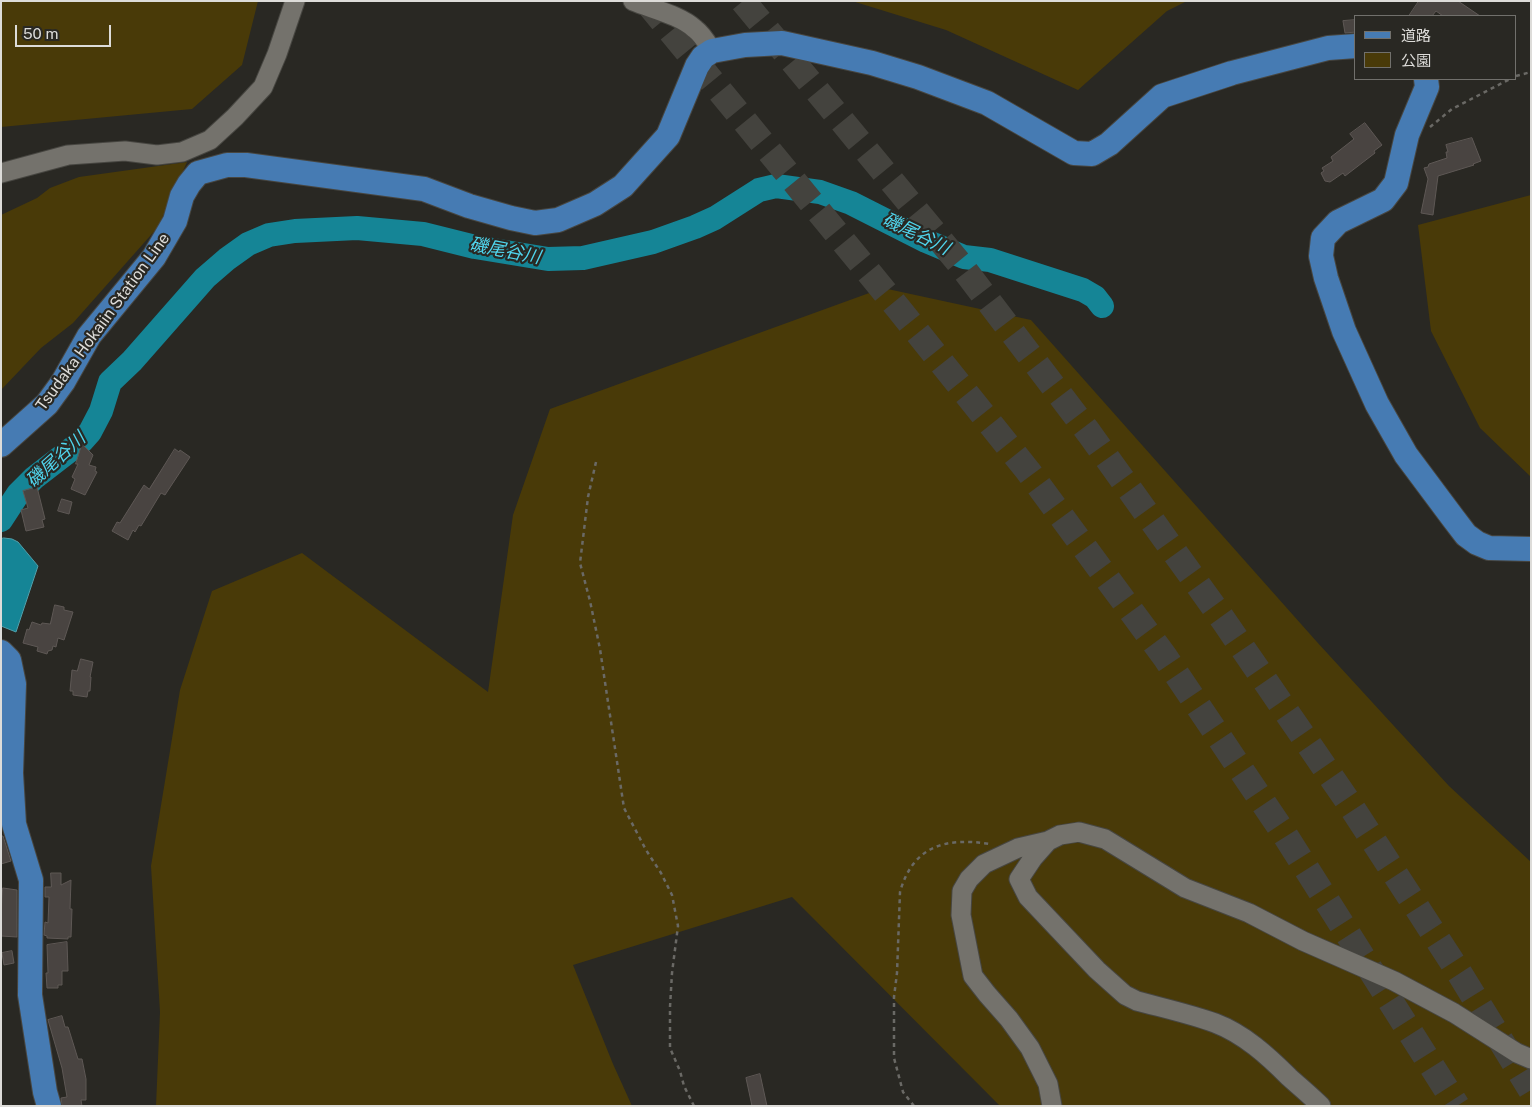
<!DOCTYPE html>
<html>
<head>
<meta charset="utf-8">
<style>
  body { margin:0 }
  #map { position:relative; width:1532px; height:1107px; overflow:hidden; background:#292823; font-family:"Public Sans","Noto Sans JP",sans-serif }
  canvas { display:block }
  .frame { position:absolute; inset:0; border:2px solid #dddcd9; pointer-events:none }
  .legend { position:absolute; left:1354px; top:15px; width:162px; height:65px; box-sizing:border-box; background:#292823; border:1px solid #71706c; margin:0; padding:6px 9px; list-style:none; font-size:15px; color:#dddcd9 }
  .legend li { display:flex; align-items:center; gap:10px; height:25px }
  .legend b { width:25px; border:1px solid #71706c }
  .scale { position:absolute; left:15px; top:25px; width:96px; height:22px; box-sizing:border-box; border:2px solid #dddcd9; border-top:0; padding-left:6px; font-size:15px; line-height:18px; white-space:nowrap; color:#dddcd9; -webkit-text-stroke:4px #292823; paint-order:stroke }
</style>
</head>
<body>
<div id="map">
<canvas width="1532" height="1107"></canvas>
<div class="frame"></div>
<ul class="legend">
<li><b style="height:6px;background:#467bb3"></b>道路</li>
<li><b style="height:14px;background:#493a08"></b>公園</li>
</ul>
<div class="scale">50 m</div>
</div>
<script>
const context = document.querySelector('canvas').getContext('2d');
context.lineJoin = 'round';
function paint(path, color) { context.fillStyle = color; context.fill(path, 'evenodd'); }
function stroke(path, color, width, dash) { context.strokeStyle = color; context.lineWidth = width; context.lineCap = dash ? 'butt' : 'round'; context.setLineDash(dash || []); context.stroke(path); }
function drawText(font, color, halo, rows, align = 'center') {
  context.font = font + ' "Public Sans","Noto Sans JP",sans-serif'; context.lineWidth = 4.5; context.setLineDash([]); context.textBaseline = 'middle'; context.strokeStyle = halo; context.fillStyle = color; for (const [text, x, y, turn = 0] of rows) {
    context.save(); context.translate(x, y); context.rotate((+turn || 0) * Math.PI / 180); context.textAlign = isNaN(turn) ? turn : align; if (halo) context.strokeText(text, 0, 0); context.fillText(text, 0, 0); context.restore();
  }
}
const green = new Path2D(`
  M1 1H258L242 65 192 109 1 127Z
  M852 1H1187L1167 11 1078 90 946 30Z
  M187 162 158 227 73 323 41 348 1 390V215L37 198 50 188 79 177Z
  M1531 195V477L1480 428 1431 331 1418 225Z
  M883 288 1031 320 1317 642 1449 786 1531 862V1106H1000L792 897 573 965 613 1064 632 1106H156L160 1012 151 866 180 690 212 591 302 553 488 692 513 515 550 409Z`);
const water = new Path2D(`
  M4 538 12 539 18 542 38 566 16 632 1 626V539Z`);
const river = new Path2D(`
  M1 520 18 494 34 478 82 441 90 432 101 411 110 382 132 361 205 278 227 259 248 244 269 235 295 231 357 228 423 234 475 247 548 259 583 258 653 242 695 227 715 218 759 190 776 186 820 192 851 203 926 241 964 257 990 260 1083 290 1095 297 1102 306`);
const building = new Path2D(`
  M1419 1H1458L1480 16H1443L1436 11 1432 16H1409Z
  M1356 20V32L1345 33 1343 21Z
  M1365 123 1382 145 1374 151 1375 153 1345 176 1343 173 1330 182 1325 181 1321 173 1324 171 1322 168 1333 161 1331 157 1354 139 1350 134Z
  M1472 138 1481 161 1473 164 1474 165 1438 176 1433 215 1421 213 1428 179 1424 168 1428 167 1429 164 1447 158 1446 152H1448L1446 145Z
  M82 444 93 455 89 465 96 467 95 471 97 472 85 495 71 489 75 479 72 477 78 464H76Z
  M175 449 179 452 180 450 190 457 165 495 161 493 141 526 139 525 135 532 133 530 128 540 112 531 117 522 120 523 144 485 149 489Z
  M37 487 45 519 42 520 44 527 26 531 21 510 28 508 23 491Z
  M62 499 72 502 69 514 58 511Z
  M55 605 64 607V610L73 612 64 640 58 638 56 647 53 646 52 650 48 651 47 654 37 651 38 647 23 643 27 629 29 630 32 622 41 625 42 623 50 624Z
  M81 659 93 662 90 677H91L90 691H88L87 697 73 695V691H70L72 670 77 671Z
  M1 836H3L11 861 1 864Z
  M51 873H61V885L71 880 70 909H72L71 937H68V939L47 938V936L44 935 45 922 48 923 49 897H45V887H51Z
  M3 888 17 890V937L1 936Z
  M67 942 68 971H62V985H58V988H47L46 973H48L47 945Z
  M12 951 14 963 4 965 2 953Z
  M62 1016 65 1027H68L69 1030 78 1059H82L86 1079V1100H81L82 1106H62L61 1098 67 1097 62 1068 48 1020Z
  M760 1074 767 1106H752L746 1078Z`);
const highwayTunnel = new Path2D(`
  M646 1 898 308 1028 471 1165 657 1285 835 1457 1106
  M743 1 960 264 1089 433 1224 621 1347 800 1460 974 1531 1090`);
const path = new Path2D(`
  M1516 76 1531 72
  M1430 127 1452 109 1510 79
  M596 462 588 497 580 563 590 601 600 649 624 808 646 850 661 873 672 895 678 926 672 973 670 1007V1048L680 1071 684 1086 694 1106
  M914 1106 903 1092 894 1058V997L897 973 900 892C913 846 945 837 990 844`);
const minor = new Path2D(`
  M633 1C652 9 680 15 695 29 703 35 707 43 712 51
  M1 173 68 155 125 151 157 155 182 152 210 140 235 117 263 87 277 54 295 1
  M1048 841 1033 858 1019 879 1028 897 1097 970 1125 995 1137 1001C1163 1008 1190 1014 1215 1023 1244 1034 1268 1056 1289 1077 1300 1087 1311 1096 1321 1106
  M1052 1106 1048 1084 1030 1048 1009 1019 987 994 973 976 961 915 962 891 969 879 984 864 1018 848 1048 841 1060 835 1079 832 1105 839 1185 888 1249 913 1303 941 1394 981 1454 1013 1517 1053 1531 1059`);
const major = new Path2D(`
  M1426 79 1427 87 1407 135 1396 183 1383 200 1338 222 1323 238 1321 256 1326 278 1344 331 1377 404 1406 455 1453 518 1466 535 1477 543 1489 548 1531 549
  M1 445 47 404 63 382 89 336 154 257 175 221 182 196 189 184 198 173 227 165H246L424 189 469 206 511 218 535 223 558 220 595 204 623 186 668 136 697 66 703 57 712 51 745 45 782 43 872 63 918 77 987 103 1074 153 1092 154 1109 144 1162 96 1232 73 1328 48 1356 46
  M1 652 9 660 14 684 11 773 14 824 31 880 30 995 45 1092 49 1106`);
const streetNames = [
  ["Tsudaka Hokaiin Station Line",103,322,-54]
];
const waterNames = [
  ["磯尾谷川",916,234,26],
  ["磯尾谷川",505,251,11],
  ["磯尾谷川",56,460,-42]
];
paint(green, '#493a08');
paint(water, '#158596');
stroke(water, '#519faa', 1);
stroke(river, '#158596', 24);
paint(building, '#494441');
stroke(building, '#5e5855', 1);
stroke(highwayTunnel, '#44433e', 26, [26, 13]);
stroke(minor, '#474641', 21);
stroke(major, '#474641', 26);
stroke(path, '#6a6965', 2.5, [4, 4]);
stroke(minor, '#74726c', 19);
stroke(major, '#467bb3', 24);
drawText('16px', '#dddcd9', '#292823', streetNames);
drawText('italic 18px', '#50d5ed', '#292823', waterNames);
</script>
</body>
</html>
